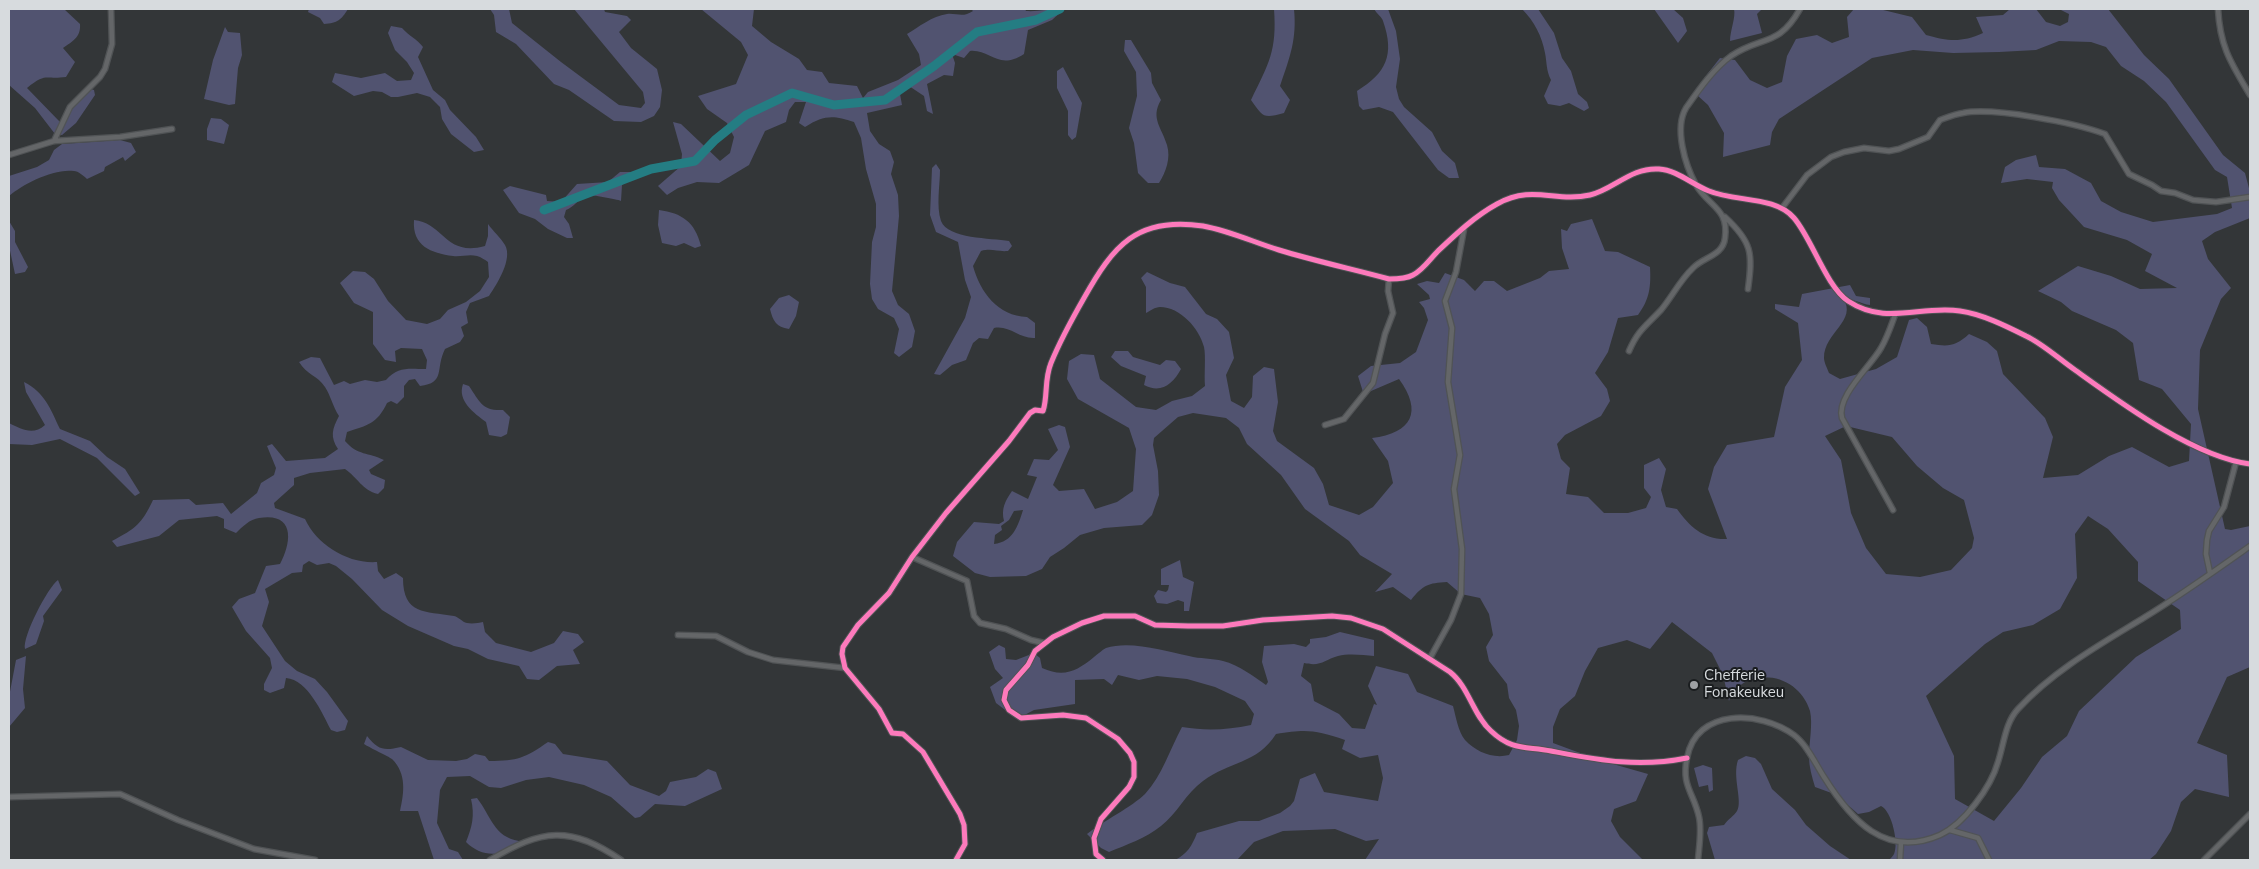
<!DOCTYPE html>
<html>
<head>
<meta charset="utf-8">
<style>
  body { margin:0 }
  #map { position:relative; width:2259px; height:869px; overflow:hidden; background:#333638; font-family:"Nunito Sans",sans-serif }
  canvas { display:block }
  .frame { position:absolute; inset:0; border:10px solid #d7dbde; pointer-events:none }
</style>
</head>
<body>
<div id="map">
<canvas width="2259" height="869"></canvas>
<div class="frame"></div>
</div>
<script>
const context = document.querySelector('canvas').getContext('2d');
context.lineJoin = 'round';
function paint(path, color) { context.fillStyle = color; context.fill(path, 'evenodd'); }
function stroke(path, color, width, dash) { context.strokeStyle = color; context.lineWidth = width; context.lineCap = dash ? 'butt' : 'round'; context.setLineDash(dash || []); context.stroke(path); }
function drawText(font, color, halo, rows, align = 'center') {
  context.font = font + ' "Nunito Sans",sans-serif'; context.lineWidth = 4; context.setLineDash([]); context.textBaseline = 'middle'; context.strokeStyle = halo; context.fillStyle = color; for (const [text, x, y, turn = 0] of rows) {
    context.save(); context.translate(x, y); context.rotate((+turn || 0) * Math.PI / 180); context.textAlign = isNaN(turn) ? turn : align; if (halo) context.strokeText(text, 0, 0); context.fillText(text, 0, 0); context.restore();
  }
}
const green = new Path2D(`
  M9 9H64L80 24C81 37 73 41 63 48L75 62 66 77C44 80 47 72 27 88L60 122 79 98 90 89 94 90 95 95 76 123 62 135 55 134 35 108 9 85Z
  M309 9H348C341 20 338 23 324 24L320 18 308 12Z
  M490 9H509L512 23 561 62 619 105 641 108 645 103 643 92 574 9H604L605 12 627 16 631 20 619 32 631 48 657 69 662 90 660 107 654 116 641 122 614 121 569 90 554 84 516 44 496 32 494 15Z
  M701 9H754L752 26 771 42 799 59 807 70 822 72 829 83 857 86 863 98 868 92 898 80 921 65 919 54 907 34C919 27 932 16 947 14 957 13 963 18 973 11L971 9H1025L1026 11C1039 12 1051 8 1064 9L1052 20 1028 30 1024 54C998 71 990 49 970 51L964 58 952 54 955 63 953 76 944 75 927 84 933 114 927 111 924 96 906 84 900 94 902 105 867 113 870 131 879 144 890 151 894 162 891 174 898 195 899 216 892 291 898 305 909 314 915 331 912 347 899 357 894 353 899 329 894 318 878 309 872 299 870 284 872 242 876 227V204L866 169 861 138 854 122C833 115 824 115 805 127L799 123 806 102H795L789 110 786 122 765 131 749 165 719 183 697 182 678 188 667 195 658 186 681 166 682 154 673 122 681 124 720 161 730 153 734 137 727 123 707 109 698 96 736 84 748 55 741 42Z
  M1274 9H1294C1297 39 1290 57 1280 86L1290 100 1284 113C1263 119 1263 117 1251 100 1269 63 1277 51 1274 9Z
  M1374 9H1388L1396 31 1400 59 1396 87 1399 99 1404 107 1432 132 1442 151 1455 163 1459 178H1449L1438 170 1393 112 1379 107 1363 110 1359 106 1357 91C1386 73 1395 55 1383 21 1382 17 1377 14 1374 9Z
  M1522 9H1538L1554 33 1562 58 1571 71 1578 94 1587 102 1589 108 1584 111 1569 103 1560 106 1548 104 1544 96 1551 80C1546 70 1547 63 1545 53 1542 36 1534 21 1522 9Z
  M1654 9H1673L1683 18 1687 31 1678 43Z
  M1734 9H1762L1757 14 1762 33 1730 41C1730 31 1736 17 1734 9Z
  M1854 9H1879L1912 17 1926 35C1948 41 1961 43 1983 33L1976 17 2003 15 2010 9H2036L2046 22 2060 26 2068 22 2069 14 2059 9H2108L2144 55 2169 79 2223 155 2245 173 2250 192V218L2215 232 2202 241 2208 259 2231 288 2221 299 2200 350 2198 409 2225 529 2231 530 2250 526V667L2227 677 2197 743 2227 755 2229 797 2195 789 2181 802 2171 831 2156 854 2149 860H1889C1891 858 1893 856 1894 854 1899 844 1892 811 1881 806L1869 812 1858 814 1837 795 1815 787C1812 777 1809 767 1809 757 1809 743 1813 724 1810 711 1802 685 1775 671 1749 680 1741 683 1731 693 1729 701L1723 675 1712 653 1672 622 1650 649 1627 640 1598 648 1585 671 1575 696 1560 709 1553 727V743L1599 760 1648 774 1636 801 1614 809 1611 821 1620 837 1643 860H1365L1379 839 1366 841 1335 829 1283 831 1254 842 1237 860H1175C1187 854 1192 846 1197 833L1239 821H1259L1280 813 1290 806 1294 801 1300 779 1315 773 1324 792 1378 801 1383 778 1378 755 1360 758 1342 749 1345 740C1316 730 1306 729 1276 734 1257 764 1230 761 1203 781 1186 793 1177 814 1161 826 1146 838 1126 845 1109 852L1101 848 1087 834C1102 822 1133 806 1145 794 1162 776 1170 749 1182 727 1206 731 1227 730 1251 725L1254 714 1245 701 1215 687 1187 679 1157 676 1139 680 1118 675 1112 685 1104 679 1075 680V704L1034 710 1017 719 996 703 990 687 1003 678 995 669 989 652 999 645 1005 648 1006 659 1016 660 1034 653 1040 658 1042 668C1064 678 1077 671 1094 657 1098 654 1102 650 1106 648 1130 640 1165 651 1189 656 1200 659 1212 658 1223 661 1239 665 1253 676 1266 685L1268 682 1262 662 1264 646 1294 644 1306 647 1310 643V639L1326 637 1340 632 1374 640V656C1363 655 1349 653 1338 656 1324 660 1321 667 1304 663L1301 676 1311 684 1314 701 1339 714 1352 728 1365 729 1374 704 1377 705 1368 686 1376 666 1408 674 1417 692 1453 706C1456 717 1458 731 1465 740 1476 752 1493 759 1509 755L1517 740 1519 726 1516 710 1509 698 1507 684 1489 661 1486 647 1493 635 1489 614 1480 598 1461 594 1447 582C1428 583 1423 585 1411 600L1393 587 1375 592 1392 574 1360 555 1349 541 1305 509 1281 475 1247 444 1239 428 1226 418 1193 413 1178 417 1154 438 1153 445 1158 471 1159 495 1152 515 1142 525 1104 528 1080 535 1064 548 1050 557 1042 569 1026 576 990 577 975 573 953 556 957 542 974 522 999 524 1004 521C1001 509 1005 501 1012 491L1028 499 1037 477 1027 475 1034 459 1049 460 1058 450 1048 429 1059 425 1065 427 1070 447 1053 485 1059 491 1084 489 1095 509 1117 502 1133 491 1136 449 1129 428 1078 399 1067 379 1069 361 1081 354 1094 355 1100 379 1136 407 1156 410 1172 401 1192 396 1205 386C1204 375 1206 356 1204 347 1199 328 1180 307 1160 307 1155 307 1150 311 1146 313V287L1141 278 1147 272 1170 283 1185 287 1206 314 1217 319 1229 332 1234 358 1226 375 1231 401 1244 408 1252 397 1253 376 1264 367 1274 369 1278 402 1273 431 1277 441 1314 468 1323 484 1329 505 1359 515 1373 507 1393 483 1388 461 1372 438C1412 433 1423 412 1399 379L1371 391 1363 392 1358 376 1371 366 1400 363 1416 352 1428 320 1424 308 1419 302 1430 299 1429 295 1417 284 1427 281 1439 283 1445 273 1464 280 1475 291 1484 281H1494L1507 291 1540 278 1549 271 1569 269 1562 248 1561 229 1567 231 1571 224 1592 219 1605 251 1618 252 1650 267C1651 286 1650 299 1638 315L1618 318 1608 352 1595 373 1607 389 1610 401 1601 416 1565 435 1557 444 1561 459 1570 468 1566 494 1588 497 1604 513H1628L1646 508 1651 497 1644 488V465L1659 458 1666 469 1661 490 1666 507 1677 509C1690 527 1704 540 1727 539L1708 489 1714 467 1727 445 1774 437 1785 387 1802 360 1798 323 1775 309V304L1799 307 1802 294 1850 285 1856 296 1870 298V305C1861 304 1852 298 1843 298 1858 321 1824 332 1824 358 1824 362 1827 368 1829 373L1840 379 1876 369 1897 357 1909 320 1917 318 1927 327 1931 344C1949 347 1956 346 1969 334L1987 342 1997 351 2003 374 2045 418 2053 437 2043 478 2078 475 2109 456 2132 447 2169 467 2189 461 2191 424 2162 389 2139 380 2133 343 2116 330 2072 311 2061 302 2038 291 2078 266 2111 276 2140 289 2177 288 2145 271 2152 254 2127 240 2084 227 2059 200 2052 188 2053 182 2027 179 2001 183 2005 167 2016 160 2036 155 2039 167 2065 169 2091 183 2101 201 2121 212 2153 222 2217 214 2232 208 2227 177 2215 170 2166 102 2144 81 2121 66 2106 47 2091 42 2059 41 2036 50 1999 52 1953 53 1913 50 1872 58 1779 119 1772 132 1770 145 1723 157 1724 133 1708 105 1697 95 1705 77 1720 58 1735 60 1750 80 1767 88 1782 82 1787 56 1796 39 1817 35 1832 43 1849 37 1847 17ZM1846 426 1892 437 1917 466 1943 488 1964 500 1974 538 1972 548 1951 570 1920 577 1886 574 1866 548 1851 513 1841 460 1825 436ZM1023 510C1018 526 1013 542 994 544L995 535 1002 530 1001 526 1009 520 1014 511ZM2088 516 2108 529 2138 562V581L2180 610 2181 629 2136 657 2079 711 2067 736 2042 757 2021 788 1994 821 1955 799 1954 756 1926 696 1985 644 2003 632 2033 625 2060 609 2077 578 2075 534Z
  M391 26 402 28C409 36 417 39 423 47L418 57 433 90 445 100 450 110 476 137 484 150 474 152 451 134 442 119 440 107 430 97 417 93 398 97H391L382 92 373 91 354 96 332 82 335 73 361 78 385 73 397 81 411 80 414 73 407 62 395 50 388 33Z
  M225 27 228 32 240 33 242 55 238 68 235 104 229 105 204 99 213 60Z
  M1125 40H1131L1151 73 1152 83 1161 100C1150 118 1162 128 1167 145 1171 158 1166 172 1159 183H1148L1138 173 1134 143 1129 128 1137 96 1136 72 1124 51Z
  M1063 67 1082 103 1076 137 1072 140 1068 135V111L1057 88V71Z
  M211 118 221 119 229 125 224 144 207 140V129Z
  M120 140 131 143 136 152 125 161 123 157 105 167 104 171 87 179C84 176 78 171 74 171 54 168 23 184 9 196V176L37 167 49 160 54 150 62 144Z
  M936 164 940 170C940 185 936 206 941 221 948 239 991 238 1009 241L1012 246 1008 251C997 252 992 248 981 251L973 266C980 292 998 316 1027 317L1035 323V338C1019 339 1010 325 994 328L988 339 979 338 973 343 966 360 952 365 940 375 934 374 965 318 971 297 965 280 958 242 936 232 930 215 932 168Z
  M620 172H635L638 175 622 185 621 201C616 199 587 194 585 195 578 200 574 207 566 210L564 217 569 224 573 238H567L548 229 535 219 519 213 503 190 510 186 546 195 547 201 561 202 577 184 608 182Z
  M659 210C682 213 695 222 701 246L695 248 684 243 676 246 662 243 658 225Z
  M414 220C444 223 445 257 485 246L488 236V224C493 231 501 238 505 245 513 259 497 284 489 296L470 303 466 312 468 323 461 327 464 336 460 342 445 349C435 369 446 383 420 386L415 379 409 380 404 386V397L397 404 391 401 387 403C377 424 368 425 347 432L345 441C358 456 368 452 384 460L369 470 371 474 385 480 384 488 378 494C362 490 358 478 345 469L310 473 294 478V485L274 503 275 508 305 519C317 545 348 564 377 562L378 571 384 579 396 573 403 578C403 615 425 611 454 616 459 617 462 622 467 623 472 624 479 623 483 622L485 632 496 643 531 652 554 643 563 631 578 634 584 642 573 650 580 664 557 666 539 680 527 679 519 666 488 659 468 649 454 646 408 626 382 610 352 579 336 566 329 563 317 565 309 561 303 565 302 572 292 573 265 589 269 602 262 626 285 661 297 671 315 679 327 692 348 721 345 730 337 732 331 730C322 713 308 680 286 678L284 688 270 693 264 690V684L272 668 270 658 246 631 232 607 239 599 255 593 266 566 280 564C292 542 295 512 259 518 250 519 242 527 236 533L224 528V519L217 516 179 520 159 536 117 547 112 541C136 528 141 525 153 500L189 499 196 505 223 503 231 514 257 493 261 483 274 475 276 468 267 446 272 444 286 461 325 458 338 449C330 437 332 429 339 416 333 407 330 394 325 387 317 375 307 375 299 362L311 357 320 358 334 385 344 381 350 384 365 380 377 382 386 380C398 366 409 369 426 369L427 360 422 349 401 348 395 351 396 362 385 360 373 344V312L354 303 340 283 353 271 365 272 374 279 388 301 406 320 427 324 440 319 448 310 466 302 480 291 489 277 488 262C485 260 481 257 477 256 469 254 461 257 453 256 431 253 412 246 414 220Z
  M9 221 15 231V242L28 267 25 272 15 274 9 246Z
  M789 295 799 302 796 316 789 329C776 327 773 321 770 309L779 298Z
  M1115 351H1128L1133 357 1160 365 1166 360 1175 361 1181 369C1173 384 1161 394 1144 385L1146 376 1121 366 1111 357Z
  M24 382C45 393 50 408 60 429L90 441 107 457 125 469 140 493 135 496 97 458 60 439 32 445 9 444V423C21 429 33 436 45 425L26 392Z
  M463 384 469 386C480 402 482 411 503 410L510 417 507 434 501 437 489 435 486 422C474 413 457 401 463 384Z
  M1180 560 1183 577 1194 582 1189 611H1184V602L1178 600 1167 604 1157 603 1154 596 1158 590 1166 592 1168 590 1169 585H1161V569Z
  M58 580 62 590 43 616 44 621 36 644 25 649C22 637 48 587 58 580Z
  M26 656 23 689 25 708 9 727V697L16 660Z
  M367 736C378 750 384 751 401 747L428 760 456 761 467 759 475 754 485 756 489 761C518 761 525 758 548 742L555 744 563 754 607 761 630 785 659 796 666 791 670 782 696 777 708 769 716 772 722 789 685 806 655 804 640 817 635 818 611 797 584 785 549 777 526 780 501 788 489 787 470 776 447 777 440 790 437 823 449 849 458 852 463 860H434L418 811H400C404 793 407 774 392 759 388 756 370 748 364 744Z
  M1746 756 1755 758 1761 764 1772 789 1795 810 1806 825 1830 846 1851 860H1715L1707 833 1709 827 1724 825C1728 819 1734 816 1737 811 1743 801 1732 777 1738 760Z
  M1703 765 1712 768 1713 790 1709 792 1708 785 1699 787 1694 768Z
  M477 798C491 816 494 837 519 841V846C500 856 482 858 466 842 472 827 475 816 471 799Z`);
const river = new Path2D(`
  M544 210 651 169 695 161 715 140 746 115 792 93 834 105 885 100 934 66 977 32 1036 20 1060 9`);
const minor = new Path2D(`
  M2218 9C2220 47 2231 63 2250 95
  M54 141 70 107 100 77 105 69 112 44 111 9
  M9 155 54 141 120 137 172 129
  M1782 208 1807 175 1831 157 1844 152 1864 148 1889 151 1899 149 1928 137 1940 120C1948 117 1955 114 1963 113 1994 107 2075 123 2105 134L2129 174 2152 185 2161 191 2175 193 2193 200 2216 202 2250 197
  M1725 217C1752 242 1753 253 1748 289
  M1629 351C1638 330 1646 326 1661 310 1672 297 1680 280 1693 268 1703 257 1723 256 1725 238 1729 208 1709 207 1696 185 1685 165 1674 128 1686 108 1698 91 1713 69 1731 56 1762 35 1778 48 1800 9
  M1325 425 1344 419 1373 383 1385 334 1393 313 1388 291 1389 279
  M1893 510 1842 418C1836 396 1871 366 1881 348 1887 338 1891 326 1895 315
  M912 557 967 581 974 616 980 623 1006 629 1031 640 1044 643
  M2210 573 2206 554 2207 540 2209 531 2224 507 2236 462
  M678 635 716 636 748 652 773 660 845 668
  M1430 658 1451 620 1461 594 1462 549 1454 489 1460 455 1448 382 1452 328 1445 301 1456 272 1464 229
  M9 797 120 794 178 820 254 849 315 860
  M1950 830 1978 838 1989 860
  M490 860C542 829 570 825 621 860
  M956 860 965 844 964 825 960 814 923 752 903 734 892 733 879 709 845 668 842 654 843 647 858 625 889 593 912 557 946 513 1009 441 1030 413 1035 410 1043 411C1048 396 1044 380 1051 363 1060 341 1072 319 1084 298 1113 246 1137 216 1203 226 1230 231 1253 242 1279 250 1315 261 1352 269 1389 279 1397 279 1406 279 1413 275 1423 270 1430 259 1438 251 1456 234 1475 216 1497 204 1533 184 1555 203 1590 195 1613 190 1631 167 1659 169 1677 170 1693 185 1709 191 1736 202 1775 196 1794 218 1812 239 1826 286 1848 301 1886 326 1920 305 1960 311 1982 314 2006 326 2026 336 2043 344 2059 359 2075 370 2121 403 2194 457 2250 464
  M1103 860 1096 854 1094 838 1101 819 1129 787 1134 777V762L1130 753 1118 739 1086 718 1063 715 1021 718 1009 710 1004 700 1006 690 1028 665 1035 651 1053 637 1082 623 1104 616H1135L1155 625 1188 626H1223L1263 620 1332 616 1351 618 1383 629 1450 672C1469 687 1473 715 1491 731 1512 751 1526 746 1551 751 1599 760 1637 768 1687 758
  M1698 860C1699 847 1702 830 1699 817 1694 793 1681 786 1687 758 1696 708 1760 710 1794 735 1807 745 1815 763 1824 777 1851 820 1885 859 1940 835 1964 824 1991 787 1998 762 2004 744 2005 723 2018 709 2054 670 2101 644 2145 617 2181 595 2216 570 2250 546
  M1900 860 1901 842
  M2204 860 2250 814`);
const cycleway = new Path2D(`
  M956 860 965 844 964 825 960 814 923 752 903 734 892 733 879 709 845 668 842 654 843 647 858 625 889 593 912 557 946 513 1009 441 1030 413 1035 410 1043 411C1048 396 1044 380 1051 363 1060 341 1072 319 1084 298 1113 246 1137 216 1203 226 1230 231 1253 242 1279 250 1315 261 1352 269 1389 279 1397 279 1406 279 1413 275 1423 270 1430 259 1438 251 1456 234 1475 216 1497 204 1533 184 1555 203 1590 195 1613 190 1631 167 1659 169 1677 170 1693 185 1709 191 1736 202 1775 196 1794 218 1812 239 1826 286 1848 301 1886 326 1920 305 1960 311 1982 314 2006 326 2026 336 2043 344 2059 359 2075 370 2121 403 2194 457 2250 464
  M1103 860 1096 854 1094 838 1101 819 1129 787 1134 777V762L1130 753 1118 739 1086 718 1063 715 1021 718 1009 710 1004 700 1006 690 1028 665 1035 651 1053 637 1082 623 1104 616H1135L1155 625 1188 626H1223L1263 620 1332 616 1351 618 1383 629 1450 672C1469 687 1473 715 1491 731 1512 751 1526 746 1551 751 1599 760 1637 768 1687 758`);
const markers = [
  [1694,685,5,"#9ea1a4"]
];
const poiNames = [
  ["Chefferie",1704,676],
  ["Fonakeukeu",1704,693]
];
paint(green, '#515370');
stroke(river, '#247d83', 9);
stroke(minor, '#505355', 7);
stroke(minor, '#646668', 4.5);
stroke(cycleway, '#fd7abc', 5);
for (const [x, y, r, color] of markers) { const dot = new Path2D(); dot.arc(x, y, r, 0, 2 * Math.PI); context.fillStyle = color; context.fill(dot); stroke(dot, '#1a1d1f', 2); }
drawText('15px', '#d7dbde', '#1a1d1f', poiNames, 'left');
</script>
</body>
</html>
